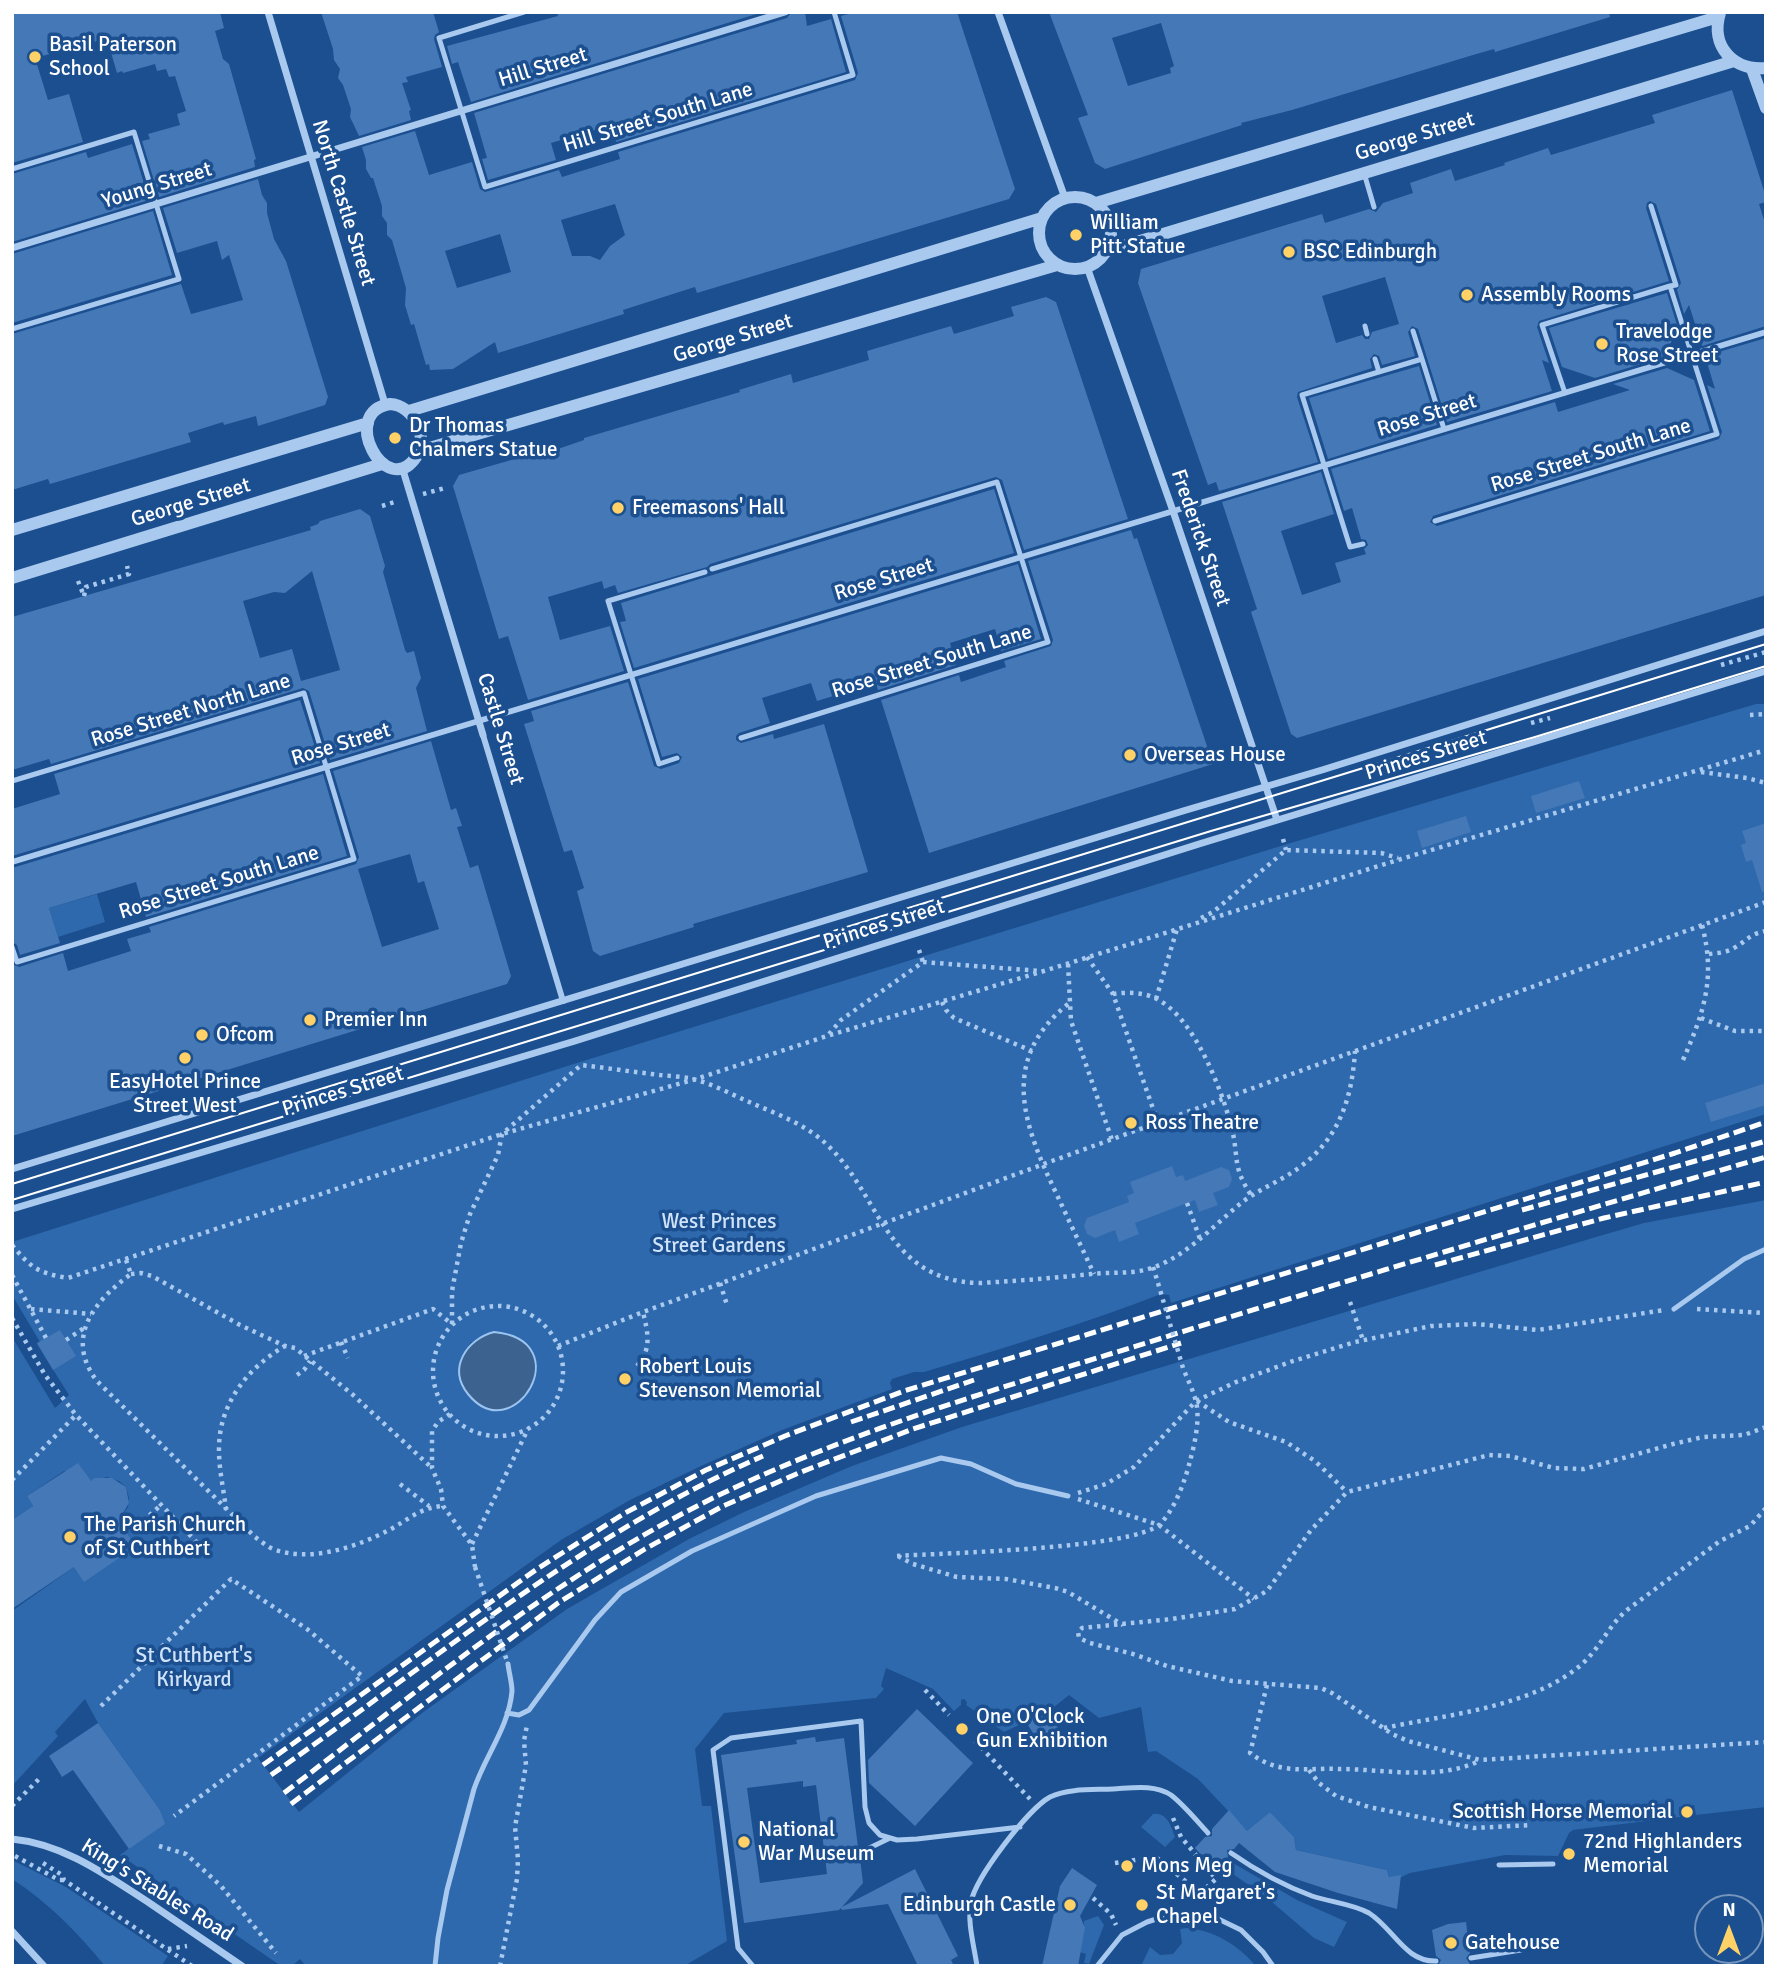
<!DOCTYPE html>
<html>
<head>
<meta charset="utf-8">
<style>
  body { margin:0 }
  #map { position:relative; width:1778px; height:1978px; overflow:hidden; background:#1b4f8f; font-family:Signika,sans-serif }
  canvas { display:block }
  .frame { position:absolute; inset:0; border:14px solid #fff; pointer-events:none }
  .north { position:absolute; left:1694px; top:1894px; width:70px; height:70px; box-sizing:border-box; background:#1b4f8f; border:2px solid #7695bc; border-radius:50%; rotate:0deg; font-size:19px; font-weight:700; line-height:28px; text-align:center; color:#fff }
  .north::after { content:''; display:block; margin:auto; width:24px; height:32px; background:#ffd166; clip-path:polygon(50% 0,100% 100%,50% 72%,0 100%) }
</style>
</head>
<body>
<div id="map">
<canvas width="1778" height="1978"></canvas>
<div class="frame"></div>
<div class="north">N</div>
</div>
<script>
const context = document.querySelector('canvas').getContext('2d');
context.lineJoin = 'round';
function paint(path, color) { context.fillStyle = color; context.fill(path, 'evenodd'); }
function stroke(path, color, width, dash) { context.strokeStyle = color; context.lineWidth = width; context.lineCap = dash ? 'butt' : 'round'; context.setLineDash(dash || []); context.stroke(path); }
function drawText(font, color, halo, rows, align = 'center') {
  context.font = font + ' Signika,sans-serif'; context.lineWidth = 7; context.setLineDash([]); context.textBaseline = 'middle'; context.strokeStyle = halo; context.fillStyle = color; for (const [text, x, y, turn = 0] of rows) {
    context.save(); context.translate(x, y); context.rotate((+turn || 0) * Math.PI / 180); context.textAlign = isNaN(turn) ? turn : align; if (halo) context.strokeText(text, 0, 0); context.fillText(text, 0, 0); context.restore();
  }
}
const green = new Path2D(`
  M1756 704H1766V1114L1171 1303 1169 1295 1161 1294C1084 1324 1004 1348 924 1372H914L892 1379 890 1383 892 1389 782 1430 701 1466 630 1500 561 1540 258 1758 299 1812 422 1713 567 1609 689 1539 744 1512 852 1466 962 1427 1596 1237 1644 1223 1766 1200V1807L1696 1815 1694 1805 1679 1807 1680 1817 1573 1830 1569 1833 1558 1856 1505 1855 1410 1873 1391 1882 1387 1870 1296 1850 1294 1837 1270 1812 1256 1824 1249 1833 1198 1779 1156 1751 1148 1752 1141 1707 1099 1718 1069 1695 1049 1711 1004 1732 966 1705 967 1702 964 1699 961 1700V1705L954 1711 933 1689 886 1668 881 1686 884 1689 876 1698 724 1713 695 1749 702 1806H711L727 1941 684 1966H306L300 1959 292 1966H281L120 1855 164 1823 160 1810 98 1723 85 1699 55 1732 58 1736 12 1786V1611L74 1567 122 1556 118 1550 131 1541 119 1520 128 1507 129 1498 126 1487 119 1481 107 1477 91 1481 64 1471 27 1496 33 1506 12 1520V1337L55 1408 69 1395 37 1344 40 1342 12 1295V1242L580 1062 1284 845ZM471 1342 536 1371C526 1429 455 1412 460 1367 461 1359 467 1350 471 1342Z
  M97 894 105 922 58 937 49 908Z
  M1153 1814C1167 1812 1171 1826 1175 1837L1165 1847 1141 1827Z
  M1226 1859 1297 1900 1347 1922 1334 1947 1314 1938 1266 1897 1220 1865Z
  M12 1860 66 1887 168 1956 161 1966H105C78 1933 48 1902 12 1879Z
  M1098 1916 1104 1925 1089 1964 1084 1963 1086 1954 1060 1946 1080 1941 1084 1935V1921Z
  M1186 1928C1214 1930 1238 1945 1256 1966H1141L1150 1947 1160 1955 1173 1954 1182 1943 1180 1929Z`);
const water = new Path2D(`
  M494 1332C580 1340 514 1451 468 1394 447 1368 467 1339 494 1332Z`);
const building = new Path2D(`
  M12 12H220L224 28 215 31 223 59 229 64 256 159 254 160 255 167 159 197 142 141 150 139 148 134 180 125 177 114 186 111 175 76 169 77 166 69 157 71 155 64 123 73 122 71 117 73 108 42 98 45 97 41 35 58 48 100 69 94 83 142 12 163Z
  M321 12H433L439 32 435 35 434 39 442 67 406 77 408 82 402 83 411 110 409 111 411 120 359 136 350 117 351 109 343 85 338 78 340 69 334 60 333 49Z
  M557 12H763L471 102 458 62 452 64 447 46 558 16Z
  M791 12H805L807 26 831 19 846 72 616 142 612 125 551 143 556 160 488 180 482 159 487 158 474 113 787 18Z
  M855 12H957L1015 189 1009 199 697 293 695 287 676 293 623 310 624 314 498 353 495 342 453 369 430 370 429 364 426 365 414 324 411 325 405 305 406 288 392 240 387 235V223L382 216V206L373 178H371L366 169V160L362 147 415 131 429 175 472 162 480 189 485 192 559 170 562 177 620 159 618 152 855 80 858 73 841 16ZM615 204 625 235 610 246 600 260 590 256H572L561 220ZM500 234 511 272 457 288 445 251Z
  M1049 12H1609L1610 17 1495 52 1494 49 1473 55 1292 110 1241 123 1242 125 1105 169 1095 163 1078 118 1088 115ZM1161 23 1174 66 1170 68 1171 73 1128 86 1112 38Z
  M1732 90 1766 197V202L1759 204 1766 226V326L1702 346 1689 305 1684 314 1677 290 1681 283 1656 204 1650 201 1647 203 1646 208 1669 281 1539 321 1537 327 1549 363 1542 360 1552 391 1447 422 1418 329 1412 326 1408 332 1415 356 1382 365 1379 356 1374 354 1370 359 1372 368 1298 392 1297 397 1318 462 1219 491 1216 482 1208 485 1138 283 1141 269 1322 214 1325 223 1369 209 1376 212 1383 203 1413 193 1410 183 1451 169 1455 181 1505 165 1504 163 1548 148 1551 155 1655 123 1652 115ZM1385 277 1399 324 1372 332 1369 339H1365L1362 335 1336 343 1322 296Z
  M132 144 149 200 12 242V174L86 152 88 158Z
  M258 179 262 195 267 203V213L274 239 286 261 328 397 325 405 258 426 256 416 224 425 223 422 188 433 191 442 50 484 48 479 12 490V334L181 284 191 314 243 300 229 255 222 260 217 241 177 253 163 208Z
  M153 211 172 275 12 323V254Z
  M1667 293 1678 328 1664 357 1595 378 1562 367 1549 328Z
  M1046 297 1056 302 1128 519 1024 550 1002 480 996 477 710 564 707 567 618 593 615 585 604 589 602 581 548 597 560 640 610 626 624 671 528 700 508 636 499 639 453 486 459 475 553 448 555 450 584 440V438L740 392 739 390 791 374 793 383 869 360 867 351 951 326 954 334 1014 316 1011 307Z
  M1766 338V595L1297 738 1291 734 1251 612 1257 609 1222 502 1321 472 1334 514 1281 531 1302 595 1341 582 1335 563 1366 554 1364 549 1368 545 1366 540 1361 539 1352 508 1344 511 1331 469 1555 402 1558 412 1630 390 1613 384 1667 368 1694 380 1710 431 1433 516 1430 522 1437 526 1719 439 1722 432 1707 385 1715 389 1705 356Z
  M1419 366 1437 425 1328 459 1309 398Z
  M994 489 1014 553 634 668 620 622 626 621 621 603Z
  M360 509 370 516 385 566 383 572 405 650 407 653 414 651 421 678 416 688 427 731 330 760 309 691 303 688 51 764 49 759 12 770V617L311 530 310 527 318 524 320 521ZM312 571 340 670 301 681 292 649 260 658 243 601 274 592 285 593Z
  M1131 530 1134 539 1137 538 1213 764 929 853 881 700 959 675 961 682 1006 667 1004 661 1051 646 1053 640 1028 561Z
  M1018 564 1041 639 1001 651 995 629 950 643 956 665 878 690 876 683 817 701 811 683 762 698 770 723 739 733 736 736V740L741 743 773 734 774 739 824 724 868 872 693 924 694 927 600 956 593 951 577 891 584 888 572 850 564 852 524 724 534 721 531 711 628 682 654 766 661 769 679 763 682 757 677 753 662 757 638 679Z
  M300 700 320 763 12 856V809L60 794 54 774Z
  M431 741 451 810 456 808 462 826 457 827 470 868 478 865 511 976 507 984 12 1136V964L19 967 63 953 68 971 131 951 127 939 151 932 149 927 356 864 359 857 333 771ZM410 854 418 883 424 881 439 929 382 947 358 869Z
  M323 774 347 856 146 917 136 882 49 908 60 943 20 955 17 945 12 942V868Z
  M1579 781 1585 798 1536 813 1531 796Z
  M1466 816 1471 832 1422 848 1417 831Z
  M1766 823V891L1762 892 1752 860 1746 862 1741 845 1746 843 1742 831Z
  M1766 1083V1105L1711 1122 1705 1103Z
  M1172 1166 1176 1177 1183 1175 1185 1181 1221 1167 1229 1170 1232 1179 1229 1187 1213 1193 1218 1205 1199 1212 1195 1200 1135 1223 1139 1234 1119 1242 1115 1230 1095 1238 1087 1234 1084 1226 1087 1218 1129 1202 1127 1196 1134 1193 1130 1182Z
  M60 1330 76 1356 53 1370 37 1343Z
  M78 1463 91 1481 94 1478H112L126 1487 129 1503 119 1520 132 1541 118 1550 122 1556 84 1582 74 1567 12 1609V1520L33 1506 27 1496Z
  M917 1709 973 1763 915 1826 869 1783 868 1760Z
  M1049 1711 1068 1746 1042 1747 1026 1722Z
  M98 1723 160 1810 165 1824 129 1849 73 1770 62 1777 49 1756Z
  M815 1737 816 1742 844 1738 858 1847 854 1853 860 1858 863 1883 842 1907 915 1869 958 1956 951 1960 954 1966H918L888 1904 842 1910 841 1908 839 1910 744 1923 721 1755 797 1744 796 1740ZM803 1781V1787L816 1785 827 1874 760 1883 747 1788Z
  M1229 1810 1247 1831 1270 1812 1294 1837 1296 1850 1387 1870 1389 1877 1401 1875 1397 1909 1338 1893 1275 1872 1239 1843 1234 1849 1227 1850 1228 1857 1215 1870 1195 1848 1205 1837 1212 1836V1829Z
  M1072 1868 1097 1885 1080 1916 1085 1928 1078 1966H1042L1060 1886Z
  M1466 1922 1470 1953 1466 1958 1471 1966H1438L1441 1960 1436 1956 1432 1930 1448 1924Z`);
const path = new Path2D(`
  M423 494 445 488
  M382 506 398 501
  M78 581 84 596
  M84 596 86 587 129 574 127 566
  M1721 665 1766 652
  M1750 715 1766 714
  M1531 723 1550 718
  M1701 772 1747 778 1766 783
  M1283 839 1286 850
  M1201 918 1213 912 1286 850 1381 853 1398 858
  M919 950 923 962
  M1709 954C1717 953 1726 953 1734 948 1747 941 1749 934 1766 931
  M1087 957 1113 994 1158 1123
  M1068 964 1071 1021 1112 1140
  M1113 994C1127 992 1142 992 1155 998 1194 1016 1222 1090 1232 1129 1239 1159 1232 1166 1251 1195
  M1156 999 1177 929
  M942 1002 946 1010 954 1018 1032 1051
  M1068 1004C998 1061 1024 1126 1057 1195 1069 1221 1082 1248 1094 1274
  M1701 1018 1735 1031H1766
  M829 1034 841 1020 923 962 1040 971
  M1683 1060C1704 1012 1716 978 1702 925
  M1187 1203 1200 1239
  M12 1245C31 1268 38 1273 68 1278L502 1134 696 1079 827 1036 1044 971 1401 859 1766 750
  M126 1260 131 1274C94 1301 64 1338 97 1381L255 1537C261 1541 266 1546 273 1549 309 1563 357 1547 389 1530 408 1520 421 1507 443 1506
  M1153 1267 1158 1283
  M131 1274 141 1273 152 1276 240 1325 285 1346 295 1348 352 1394 432 1468
  M12 1275 46 1338
  M720 1283 727 1305
  M1350 1302 1363 1340
  M433 1371a65 65 0 1 1 130 0a65 65 0 1 1-130 0Z
  M31 1309 91 1314
  M1697 1309 1766 1313
  M12 1318 45 1375 76 1415 205 1551
  M452 1324V1291L461 1243 470 1214 498 1155 502 1134 581 1065C607 1068 634 1072 660 1075 672 1076 686 1077 697 1080 714 1085 731 1094 747 1101 769 1111 793 1119 814 1134 881 1182 878 1281 980 1283 1017 1281 1054 1278 1091 1274 1109 1272 1128 1274 1145 1270 1183 1260 1211 1228 1241 1203 1259 1189 1281 1181 1300 1167 1339 1138 1352 1099 1355 1051
  M66 1340 84 1328
  M341 1342 348 1358
  M558 1346 643 1312 1052 1161 1766 902
  M304 1356 433 1309 452 1324
  M637 1366C652 1349 648 1333 643 1312
  M297 1375 304 1370 310 1361
  M1197 1401 1229 1422 1286 1442 1315 1461 1347 1492
  M450 1414 438 1422 432 1431V1468L441 1489 443 1506 472 1545 475 1567
  M1766 1427 1744 1435 1703 1437 1673 1444 1584 1469 1554 1468 1510 1456 1489 1455 1347 1492 1311 1530 1267 1591 1235 1609 1172 1619 1082 1628 1078 1632 1079 1638 1090 1643 1133 1654 1167 1666 1232 1681 1321 1688 1332 1693 1392 1734 1408 1741 1480 1760 1766 1742
  M12 1480 76 1415
  M400 1484 429 1506
  M1078 1493 1106 1484 1134 1467 1196 1401 1236 1382 1293 1361 1355 1342 1431 1326 1477 1324 1538 1330 1664 1310
  M1078 1499 1159 1525 1254 1599
  M226 1510C224 1491 219 1470 219 1451 218 1405 247 1368 285 1346
  M143 1521 161 1505
  M472 1544 528 1429
  M897 1556C943 1553 1134 1549 1160 1524 1175 1509 1185 1481 1190 1461 1195 1443 1201 1416 1195 1398 1192 1388 1187 1378 1183 1368
  M898 1556 913 1564 957 1577 1006 1579 1055 1588 1068 1592 1123 1625
  M1267 1685 1250 1753C1261 1761 1271 1766 1285 1768 1302 1771 1321 1768 1339 1769 1383 1769 1438 1781 1479 1761
  M925 1690 949 1715
  M101 1706 231 1579 307 1629 362 1676 174 1816
  M1384 1728C1446 1715 1533 1707 1582 1664 1600 1648 1609 1625 1627 1610L1720 1541 1750 1526 1766 1508
  M975 1741 1030 1799
  M1309 1770 1319 1783 1336 1796 1369 1807 1474 1828 1531 1825
  M12 1806 39 1779
  M1173 1818 1181 1837 1216 1879 1200 1893
  M159 1846 186 1854 221 1886 276 1953
  M15 1856 59 1880H64
  M43 1863 62 1875 64 1880 192 1966
  M1115 1863 1156 1857 1207 1899
  M1093 1898 1111 1914 1116 1925
  M168 1949 187 1946
  M500 1966 517 1879 518 1859 515 1827 526 1765 524 1741 527 1725`);
const service = new Path2D(`
  M524 12 439 38 485 187 853 75 834 12
  M12 169 134 132 179 279 12 329
  M1364 173 1374 207
  M1651 206 1676 285 1670 286
  M1365 326 1367 334
  M1413 331 1422 359
  M1375 359 1379 372
  M1435 521 1717 434 1670 286 1542 325 1565 393
  M1363 544 1350 547 1302 395 1422 359 1444 429
  M712 569 997 482 1048 642 741 738
  M677 758 659 764 608 601 705 572
  M12 781 304 693 354 859 17 962 12 947
  M1674 1309 1744 1259 1766 1249
  M507 1713 519 1715 529 1710 595 1620 621 1592 692 1551 816 1496 941 1458 971 1464 1016 1484 1068 1496
  M859 1853 888 1839
  M1231 1853C1257 1871 1282 1885 1312 1896 1330 1902 1353 1904 1369 1913 1394 1929 1405 1962 1436 1961
  M1499 1865 1553 1864
  M1471 1958 1521 1950
  M435 1966 438 1938 447 1890 474 1789C485 1756 509 1727 512 1691 512 1683 509 1673 508 1664
  M753 1966 738 1948 713 1750 731 1738 861 1721 865 1807 869 1823 880 1835 897 1840 917 1839 1020 1827
  M977 1966C974 1945 967 1923 971 1902 976 1877 1028 1809 1050 1797 1069 1788 1093 1790 1113 1789 1132 1788 1154 1784 1171 1795 1184 1805 1197 1821 1208 1833
  M1097 1966 1122 1935 1147 1922 1172 1914H1208L1241 1930 1263 1952 1273 1966`);
const pedestrian = new Path2D(`
  M483 735 563 1001
  M12 862 1766 332`);
const minor = new Path2D(`
  M268 12 385 404
  M998 12 1065 198
  M12 248 785 12
  M1087 267 1173 511 1277 820
  M402 467 483 735
  M12 1169 1183 811 1322 770 1766 631
  M12 1209 575 1041 1199 844 1766 671
  M12 1839C64 1844 106 1875 148 1902 179 1923 210 1944 242 1966
  M12 1931 44 1966`);
const tertiary = new Path2D(`
  M1720 13C1710 46 1733 71 1766 68
  M1752 69 1766 108
  M1039 233a36 36 0 1 1 72 0a36 36 0 1 1-72 0Z
  M1096 203 1718 17
  M1107 251 1734 61
  M390 404C413 405 430 437 416 457 386 501 338 412 390 404Z
  M409 411 1042 218
  M419 451 1057 265
  M12 530 368 423
  M12 578 382 464`);
const tram = new Path2D(`
  M12 1184 1766 644
  M12 1200 1211 831 1535 737 1766 666`);
const rail = new Path2D(`
  M1522 1210 1766 1141
  M1435 1265 1604 1218 1766 1182
  M851 1422 974 1380
  M263 1765 537 1569 625 1513 706 1470 785 1436 904 1391 1675 1153 1766 1122
  M271 1775C431 1663 582 1535 763 1456
  M284 1793C422 1688 558 1574 715 1497 853 1430 1000 1388 1146 1343 1352 1279 1559 1217 1766 1157
  M291 1804 558 1603 645 1549 723 1506 801 1472 913 1429 1181 1343`);
const pathBridge = new Path2D(`
  M1158 1283 1183 1368
  M475 1567 508 1664`);
const markers = [
  [35,57,7,"#ffd166"],
  [1076,235,7,"#ffd166"],
  [1289,252,7,"#ffd166"],
  [1467,295,7,"#ffd166"],
  [1602,344,7,"#ffd166"],
  [395,438,7,"#ffd166"],
  [618,508,7,"#ffd166"],
  [1130,755,7,"#ffd166"],
  [310,1020,7,"#ffd166"],
  [202,1035,7,"#ffd166"],
  [185,1058,7,"#ffd166"],
  [1131,1123,7,"#ffd166"],
  [625,1379,7,"#ffd166"],
  [70,1537,7,"#ffd166"],
  [962,1729,7,"#ffd166"],
  [1687,1812,7,"#ffd166"],
  [744,1842,7,"#ffd166"],
  [1569,1854,7,"#ffd166"],
  [1127,1866,7,"#ffd166"],
  [1070,1905,7,"#ffd166"],
  [1142,1905,7,"#ffd166"],
  [1451,1943,7,"#ffd166"]
];
const poiNames = [
  ["Basil Paterson",49,45],
  ["School",49,69],
  ["William",1090,223],
  ["Pitt Statue",1090,247],
  ["BSC Edinburgh",1303,252],
  ["Assembly Rooms",1481,295],
  ["Travelodge",1616,332],
  ["Rose Street",1616,356],
  ["Dr Thomas",409,426],
  ["Chalmers Statue",409,450],
  ["Freemasons' Hall",632,508],
  ["Overseas House",1144,755],
  ["Premier Inn",324,1020],
  ["Ofcom",216,1035],
  ["EasyHotel Prince",185,1082,"center"],
  ["Street West",185,1106,"center"],
  ["Ross Theatre",1145,1123],
  ["Robert Louis",639,1367],
  ["Stevenson Memorial",639,1391],
  ["The Parish Church",84,1525],
  ["of St Cuthbert",84,1549],
  ["One O'Clock",976,1717],
  ["Gun Exhibition",976,1741],
  ["Scottish Horse Memorial",1673,1812,"right"],
  ["National",758,1830],
  ["War Museum",758,1854],
  ["72nd Highlanders",1583,1842],
  ["Memorial",1583,1866],
  ["Mons Meg",1141,1866],
  ["St Margaret's",1156,1893],
  ["Chapel",1156,1917],
  ["Edinburgh Castle",1056,1905,"right"],
  ["Gatehouse",1465,1943]
];
const streetNames = [
  ["Hill Street",543,68,-17],
  ["Hill Street South Lane",658,118,-17],
  ["George Street",1415,137,-17],
  ["Young Street",157,186,-17],
  ["North Castle Street",343,203,73],
  ["George Street",733,339,-17],
  ["Rose Street",1427,416,-17],
  ["Rose Street South Lane",1591,456,-17],
  ["George Street",191,503,-17],
  ["Frederick Street",1200,538,71],
  ["Rose Street",884,580,-17],
  ["Rose Street South Lane",932,662,-17],
  ["Rose Street North Lane",191,711,-17],
  ["Castle Street",500,729,73],
  ["Rose Street",341,745,-17],
  ["Princes Street",1426,756,-17],
  ["Rose Street South Lane",219,883,-17],
  ["Princes Street",884,925,-17],
  ["Princes Street",343,1092,-17],
  ["King's Stables Road",157,1891,32]
];
const parkNames = [
  ["West Princes",719,1222],
  ["Street Gardens",719,1246],
  ["St Cuthbert's",194,1656],
  ["Kirkyard",194,1680]
];
paint(green, '#2e69ad');
paint(water, '#3c6290');
stroke(water, '#9cc4f0', 2);
paint(building, '#4478b7');
stroke(path, '#a9c9ee', 4.5, [3.5, 5]);
stroke(service, '#a9c9ee', 5);
stroke(pedestrian, '#a9c9ee', 6);
stroke(minor, '#a9c9ee', 7);
stroke(tertiary, '#a9c9ee', 12);
stroke(tram, '#fff', 2);
stroke(rail, '#fff', 5, [12, 5]);
stroke(pathBridge, '#a9c9ee', 4.5, [3.5, 5]);
for (const [x, y, r, color] of markers) { const dot = new Path2D(); dot.arc(x, y, r, 0, 2 * Math.PI); context.fillStyle = color; context.fill(dot); stroke(dot, '#1b4f8f', 2.5); }
drawText('21px', '#fff', '#1b4f8f', poiNames, 'left');
drawText('21px', '#fff', '#1b4f8f', streetNames);
drawText('21px', '#cfe3fa', '#1b4f8f', parkNames);
</script>
</body>
</html>
